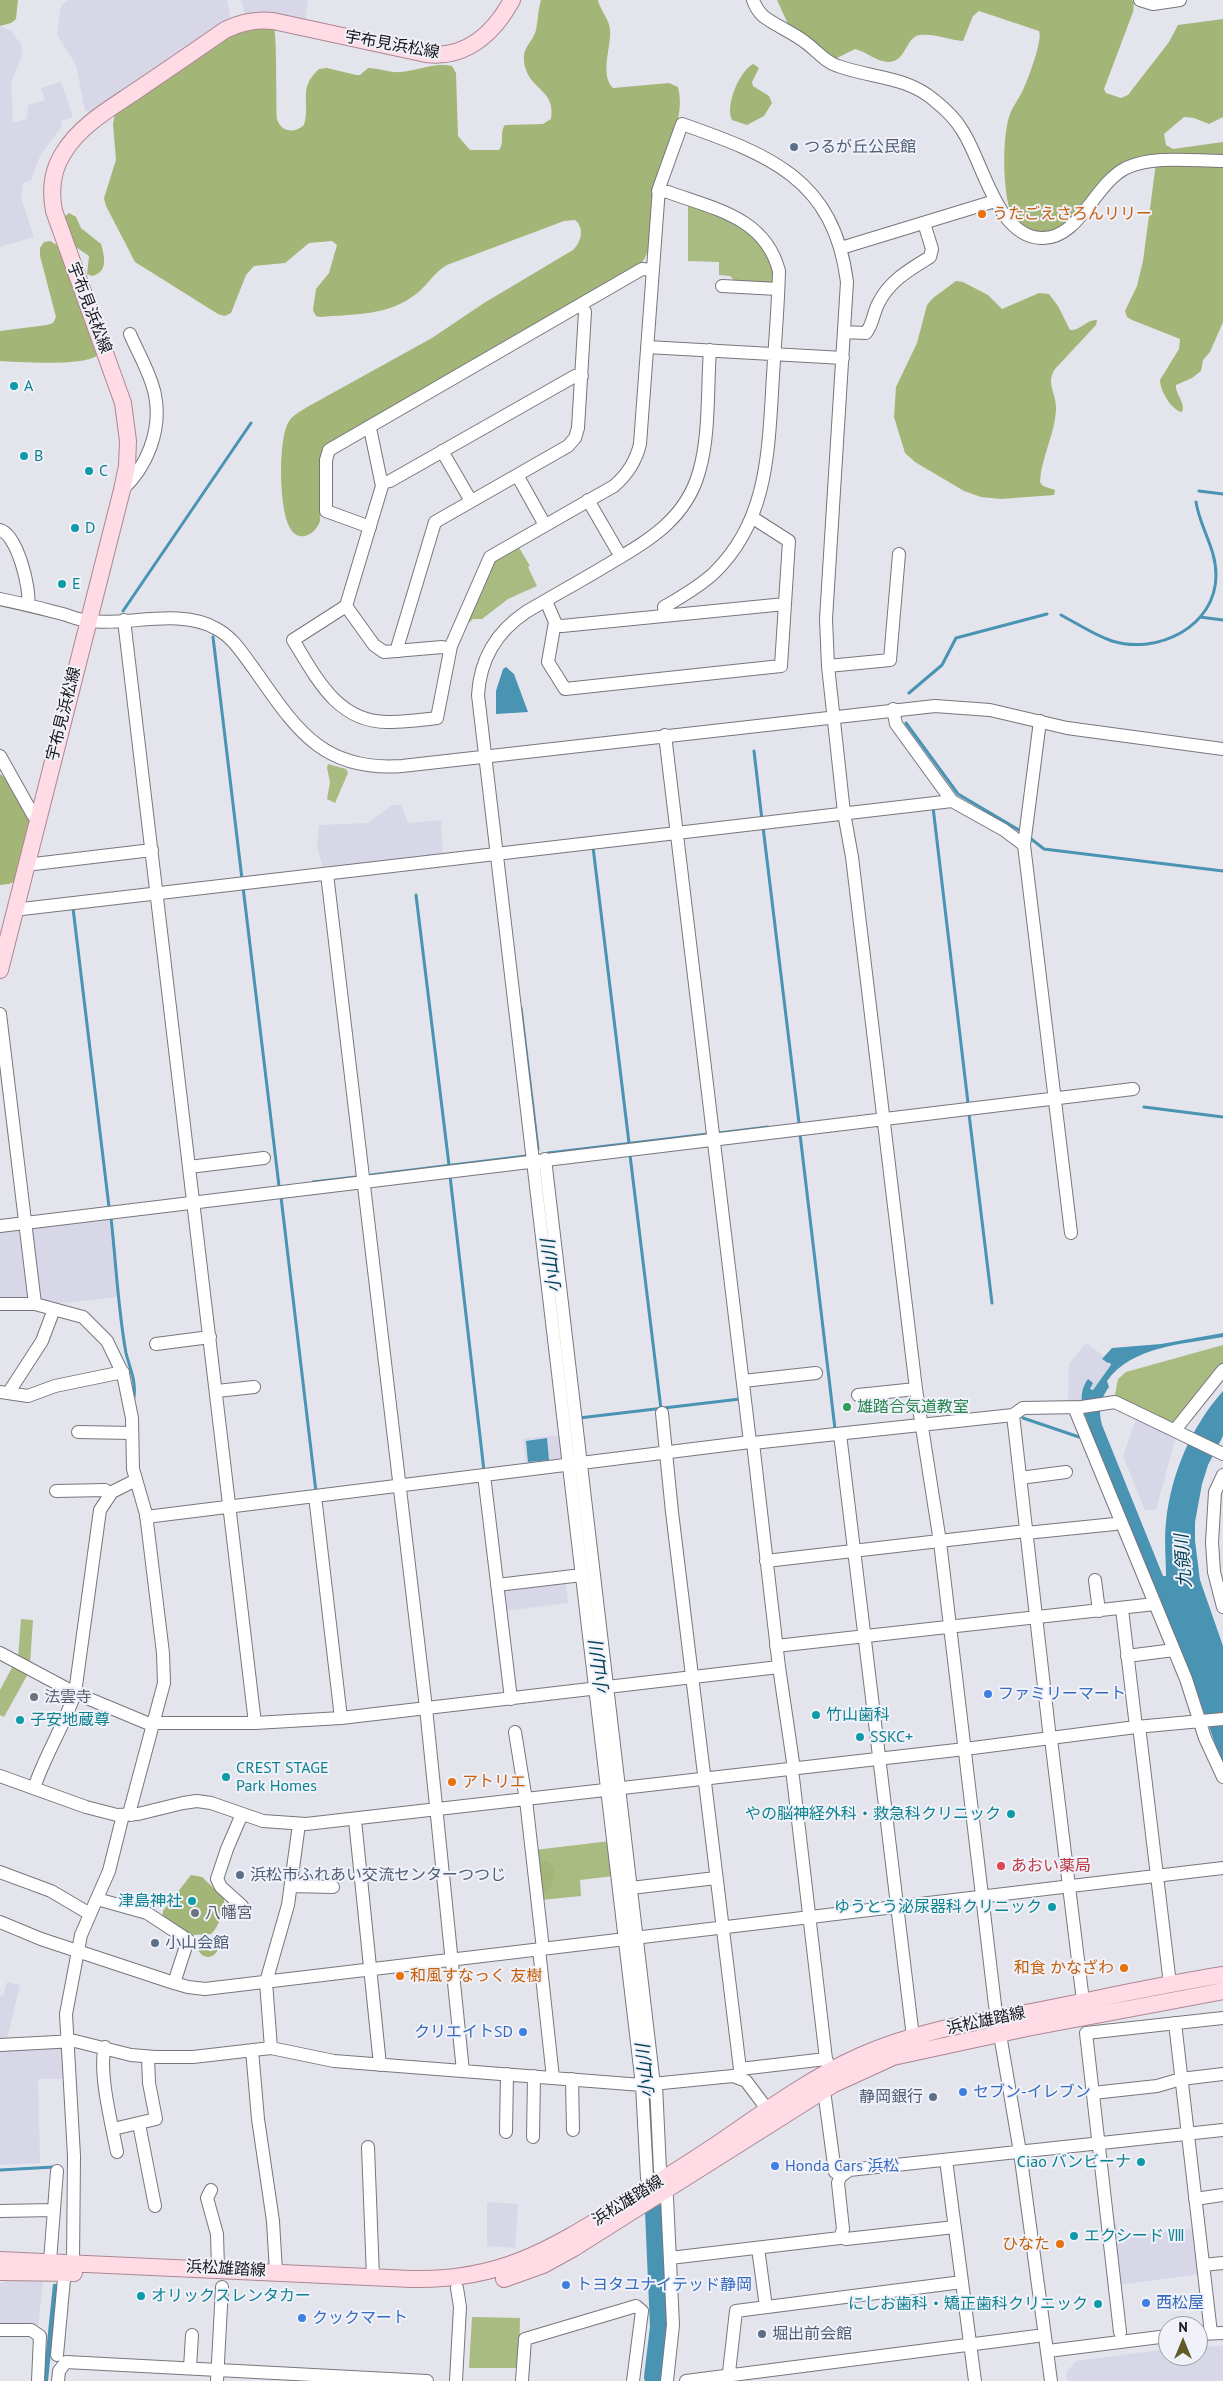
<!DOCTYPE html>
<html>
<head>
<meta charset="utf-8">
<style>
  body { margin:0 }
  #map { position:relative; width:1223px; height:2381px; overflow:hidden; background:#e4e4ed; font-family:"PT Sans",sans-serif }
  canvas { display:block }
  .north { position:absolute; left:1158px; top:2316px; width:50px; height:50px; box-sizing:border-box; background:#f1f1fa; border:1px solid #9a9aa0; border-radius:50%; rotate:0deg; font-size:14px; font-weight:700; line-height:20px; text-align:center; color:#17171a }
  .north::after { content:''; display:block; margin:auto; width:18px; height:22px; background:#615b28; clip-path:polygon(50% 0,100% 100%,50% 72%,0 100%) }
</style>
</head>
<body>
<div id="map">
<canvas width="1223" height="2381"></canvas>
<div class="north">N</div>
</div>
<script>
const context = document.querySelector('canvas').getContext('2d');
context.lineJoin = 'round';
function paint(path, color) { context.fillStyle = color; context.fill(path, 'evenodd'); }
function stroke(path, color, width, dash) { context.strokeStyle = color; context.lineWidth = width; context.lineCap = dash ? 'butt' : 'round'; context.setLineDash(dash || []); context.stroke(path); }
function drawText(font, color, halo, rows, align = 'center') {
  context.font = font + ' "PT Sans","Noto Sans JP",sans-serif'; context.lineWidth = 4; context.setLineDash([]); context.textBaseline = 'middle'; context.strokeStyle = halo; context.fillStyle = color; for (const [text, x, y, turn = 0] of rows) {
    context.save(); context.translate(x, y); context.rotate((+turn || 0) * Math.PI / 180); context.textAlign = isNaN(turn) ? turn : align; if (halo) context.strokeText(text, 0, 0); context.fillText(text, 0, 0); context.restore();
  }
}
const built = new Path2D(`
  M68 0H227L231 21 93 114 85 110 76 65 57 35 61 6Z
  M241 0H308L305 22 245 15Z
  M0 26 11 31 21 44 22 56 11 82 13 123 27 119 28 105 45 100 41 88 61 82 73 117 61 121V127L40 156 31 180 23 183 21 198 34 237 0 247Z
  M392 805H401L408 823 441 820 443 858 324 872 317 847 319 825 368 823Z
  M109 1217 118 1297 54 1304 39 1301 30 1232 35 1227Z
  M22 1227 31 1300 0 1301V1231Z
  M1086 1343 1104 1356 1102 1359 1111 1365 1093 1390 1090 1388 1093 1383 1081 1391 1082 1403H1068L1069 1364Z
  M1137 1416 1176 1436 1156 1510H1145L1123 1456Z
  M560 1435 563 1461 526 1465 523 1439Z
  M565 1580 568 1603 504 1611V1587Z
  M7 1982 20 1985 7 2039H0V1995L3 1996Z
  M61 2047 63 2049 66 2079H38L40 2163 0 2165V2051Z
  M487 2202 518 2204 515 2248 487 2246Z
  M1112 2224H1117L1119 2238 1195 2228 1200 2274 1119 2285Z
  M8 2281H43L38 2327H0V2283Z
  M1223 2346V2381H1067L1066 2373 1076 2361 1168 2349V2356H1198V2347Z`);
const green = new Path2D(`
  M688 204 730 220 748 230 772 262 774 285 737 283 730 276 719 275V262L688 261Z
  M518 546 530 566 528 567 537 586 508 599 482 619H473L470 622 467 620 492 564Z
  M328 764 346 769 348 773 335 803 327 799 330 782 327 768Z
  M1223 1345V1364L1175 1422 1170 1423 1115 1395 1118 1379 1126 1372Z
  M21 1619 33 1620 30 1664 18 1658Z
  M14 1664 29 1672 4 1717 0 1715V1690Z
  M610 1841 614 1876 580 1880 581 1896 541 1900 535 1850Z
  M472 2317 520 2318 519 2368H469Z`);
const forest = new Path2D(`
  M0 0H18L16 19 11 23 0 26Z
  M541 0H598C600 10 609 19 610 29 612 46 599 74 613 88L669 83 678 87C687 122 661 158 653 191 648 212 656 252 639 265L321 459 320 521C316 534 299 544 290 528 279 511 278 441 288 423 292 415 301 411 309 406L432 338 484 303 573 250C581 243 585 228 575 220L564 221 447 265C434 272 428 285 416 294 389 316 353 314 320 317L316 316 313 310 316 289 329 273 337 245 332 241 309 243 285 263 254 266 246 275 231 313 225 316 218 314 135 262 106 206 104 198 116 160 113 124 115 114 228 35 250 27 274 29C277 33 276 107 277 119 281 132 294 134 304 125 311 102 297 89 319 69L327 68 356 75H360L368 68C379 68 389 73 400 72 417 71 434 62 452 66L456 73 458 136 470 150H499C505 143 499 132 505 125L543 124 551 119C556 92 533 90 526 70 519 47 532 45 536 30 538 20 538 10 541 0Z
  M777 0H1132L1134 3 1133 12 1104 89 1106 93 1121 98 1128 95 1169 42 1178 25 1223 19V117L1209 124 1194 118 1184 117 1164 134 1166 145 1173 149 1223 142V322L1210 352 1203 360 1201 371 1192 378 1176 385C1175 394 1186 403 1182 412 1171 410 1160 390 1160 380L1179 349 1180 339 1132 320 1127 317 1125 311 1137 286 1143 261 1156 163 1134 162 1058 232 1032 234C1027 230 1018 225 1014 219 1002 201 1002 138 1009 117 1012 107 1019 99 1023 90 1028 79 1043 40 1039 31L979 11 973 16 963 41C950 40 933 33 920 35 905 37 907 61 889 62 877 62 867 52 855 49L835 59 789 26Z
  M753 64 759 68 752 82 753 86 769 96 772 103 764 116 747 125 732 120C725 105 739 72 753 64Z
  M69 213 76 217 81 228 101 244C105 258 108 272 92 276L87 274 89 256 73 245 63 218Z
  M50 241 57 245 61 251 98 354C90 367 17 362 0 361V331L47 325 53 323 56 317 40 256V248L44 242Z
  M956 281 963 282 988 295 1002 309 1039 293 1049 294 1058 306 1070 330C1080 331 1087 319 1097 320L1096 325 1055 369C1045 384 1057 393 1056 410 1055 434 1041 458 1040 482L1043 486 1055 490 1054 495 1001 499 981 497 964 491 915 462 905 453 894 417 896 387 917 343 927 305 933 298Z
  M0 774 7 779 30 822 16 881 9 884 0 885Z
  M547 1861C558 1868 554 1881 549 1891L543 1893 541 1891 538 1864Z
  M191 1875 202 1877 224 1898C225 1909 219 1927 211 1934L191 1935 162 1919 163 1911Z
  M198 1947a10 10 0 1 1 20 0a10 10 0 1 1-20 0Z`);
const water = new Path2D(`
  M506 667 514 674 528 712 496 714V691L503 669Z
  M1223 1333V1337C1184 1344 1132 1346 1107 1381L1109 1387C1100 1399 1098 1411 1102 1425L1163 1576H1166C1166 1558 1164 1540 1166 1522 1171 1474 1191 1427 1223 1391V1436L1208 1465 1202 1484 1195 1522V1541L1200 1580 1223 1646V1766L1190 1673 1091 1432C1085 1413 1075 1397 1088 1379L1093 1383 1090 1389 1093 1390 1111 1365 1110 1363H1108L1102 1359 1112 1348 1161 1344Z
  M547 1438 549 1460 528 1462 526 1441Z
  M53 2284H58L48 2381H43Z`);
const stream = new Path2D(`
  M1199 491 1223 494
  M123 611 251 423
  M1061 615C1078 624 1094 635 1112 641 1157 655 1216 627 1216 575 1216 548 1200 528 1196 502
  M1200 617 1223 620
  M213 637 242 879
  M909 693 942 665 956 638 1047 614
  M906 723 958 794 1019 830
  M754 751 762 820
  M933 807 968 1103
  M763 827 799 1123
  M1030 838 1044 849 1223 871
  M593 847 629 1143
  M243 887 279 1186
  M416 895 449 1165
  M73 908 109 1207
  M521 1008 538 1149
  M1144 1107 1223 1117
  M969 1114 992 1303
  M719 1133 768 1127
  M800 1134 835 1429
  M548 1153 708 1134
  M630 1155 661 1409
  M371 1175 526 1156
  M450 1176 484 1471
  M313 1182 356 1177
  M281 1197 316 1492
  M111 1218C116 1262 118 1310 126 1353 130 1369 136 1380 134 1397
  M579 1418 740 1399
  M1023 1418 1079 1437
  M0 2170 54 2167`);
const river = new Path2D(`
  M653 2377 659 2327 654 2211`);
const minor = new Path2D(`
  M753 0C755 6 758 11 763 16 776 26 792 32 805 42 816 50 825 62 838 66 871 78 906 76 934 100 944 108 955 118 962 130 983 161 996 236 1041 238 1079 240 1094 184 1126 168 1154 155 1192 161 1223 161
  M1140 0 1153 4 1180 0
  M658 191 668 192C714 209 765 217 779 271 778 312 774 353 772 393 768 459 765 524 714 573 699 587 681 597 664 607L665 615
  M841 248 995 201
  M722 286 778 289
  M844 332 866 333C873 324 873 314 878 304 889 281 909 270 930 257L932 249 924 223
  M647 347 843 358
  M368 427 371 433 382 486 346 606 374 645 384 652 442 647 450 649
  M442 451 471 501
  M517 475 545 525
  M382 483 390 481 575 376H582
  M122 490C147 467 162 430 155 395 151 374 138 353 130 334
  M588 500 621 557
  M370 527 326 511V460L329 450 642 269 653 270
  M0 530C17 534 31 589 28 605
  M0 599C20 603 39 608 59 613 68 615 78 620 88 621 127 626 179 608 215 628 233 637 242 653 254 669 295 727 321 772 402 766L935 706 990 710 1067 728 1223 749
  M546 601 555 622 548 662 565 689 781 666 789 541 753 518
  M346 606 293 640C316 677 337 722 387 722 404 722 421 720 437 718L451 646 490 557 614 486C628 474 636 461 640 444L659 188 682 124C770 155 834 179 847 282L826 619 828 666 844 813 852 857 916 1389 940 1542 995 2005 1020 2152 1051 2381
  M124 620 255 1723
  M555 625 562 626 785 604
  M399 651 398 645 435 522 568 446 575 438 578 428 585 312 581 304
  M828 666 890 660 899 554
  M893 709 896 724 952 801 1004 830 1024 845
  M1040 721 1024 845 1071 1233
  M665 735 750 1442 753 1443 779 1667 794 1769
  M0 756 33 815 38 816
  M27 862 34 864 152 850
  M327 874 426 1708 463 2071
  M16 907 22 909 952 801
  M0 1014 35 1304
  M545 1159 654 2085
  M189 1167 264 1158
  M0 1226 1133 1089
  M0 1304H35L83 1317 107 1341 123 1374 132 1418 133 1469 146 1514 163 1653 164 1683 130 1810 131 1815
  M156 1344 210 1337
  M743 1381 816 1373
  M217 1391 254 1387
  M0 1392 28 1396 55 1386 123 1372
  M9 1392 42 1341 54 1309
  M858 1395 916 1389
  M1074 1407 1186 1679 1205 1738 1223 1777
  M662 1413 672 1512 740 2069 738 2077
  M1013 1415 1050 1739
  M1175 1430 1223 1370
  M78 1432 132 1433
  M840 1434 913 2037
  M753 1443 1013 1415 1023 1408 1082 1407 1115 1402 1223 1454
  M484 1475 511 1699
  M1223 1475 1215 1492 1212 1542 1214 1572 1223 1607
  M1020 1478 1066 1472
  M56 1491 105 1490 110 1494
  M315 1496 341 1718
  M146 1517 750 1442
  M1026 1533 1115 1524 1121 1521
  M766 1561 1026 1531
  M1095 1580 1099 1611
  M497 1585 582 1575
  M1122 1609 1136 1727
  M776 1646 1155 1604
  M0 1653 75 1693 147 1723H255L341 1718 779 1667
  M1127 1656 1174 1650
  M1139 1726 1170 1984
  M515 1732 526 1800 543 1949
  M1051 1739 1083 2001
  M792 1769 826 2059 831 2070
  M0 1776 86 1807 117 1815 138 1814 183 1803 197 1801 211 1803 263 1821 306 1824 965 1749 1136 1727 1223 1719
  M34 1788C45 1755 64 1726 75 1693L100 1510 112 1492 136 1480
  M355 1820 380 2065
  M0 1872 51 1891 90 1914
  M291 1886 333 1887
  M631 1888 716 1878
  M97 1899 147 1913 188 1940 174 1983
  M242 1906 221 1887 217 1879 227 1849 242 1814
  M0 1922 41 1939 174 1983 188 1987 205 1989 1223 1868
  M539 1949 553 2078
  M1175 2023 1211 2333
  M0 2045 75 2041 131 2055 155 2057H193L271 2048 334 2061 642 2085 733 2076 746 2081 773 2117
  M105 2047C98 2071 112 2126 117 2152
  M271 2048 266 1982 288 1905 299 1824
  M252 2050 258 2119 273 2221 276 2272
  M740 2069 826 2059
  M572 2079 573 2130
  M656 2085 660 2170 665 2177
  M1093 2093 1157 2086 1181 2079 1223 2074
  M825 2098 835 2172
  M139 2124 155 2206
  M113 2129 156 2119 149 2083 148 2057
  M506 2132 507 2074
  M533 2137 534 2076
  M368 2147 373 2277
  M946 2160 975 2381
  M652 2186 647 2178 642 2085 478 695C480 660 496 632 526 612 551 597 577 583 602 568 644 543 685 522 699 472 710 435 707 389 710 350
  M211 2190 207 2198 217 2234 218 2269
  M1195 2199 1223 2195
  M0 2211 54 2210
  M841 2236 846 2239 955 2227
  M758 2248 766 2307
  M670 2258 840 2238 843 2229 838 2183 840 2177 849 2170 1223 2130
  M50 2261 57 2171
  M73 2262 74 2156 66 2014 81 1935 109 1871 123 1815
  M1203 2265 1223 2263
  M0 2330H31L40 2336 38 2381
  M1120 2332 1086 2033 1223 2018
  M1198 2334 1223 2333
  M1048 2351 1168 2336
  M57 2355 64 2279
  M190 2368 192 2335
  M58 2381 59 2371 66 2362 427 2381
  M217 2381 222 2287
  M456 2381 460 2307 457 2288
  M522 2381 525 2339 636 2306 642 2311 633 2381
  M667 2381 673 2325 667 2197
  M686 2381 1037 2336
  M728 2381 736 2311 962 2282`);
const major = new Path2D(`
  M0 970 122 490 127 466 128 441 123 403 54 211C50 190 52 170 64 152 80 126 109 109 133 93 164 72 195 51 225 30 241 22 255 19 273 21L426 54C466 59 494 33 512 0
  M0 2260 411 2279C498 2281 549 2251 620 2206 650 2187 680 2169 710 2149 759 2116 806 2080 860 2056 915 2031 977 2022 1036 2011 1098 1999 1160 1985 1223 1975
  M0 2272 74 2273
  M504 2279 543 2265 574 2248 834 2084 893 2057 1027 2028 1223 1991`);
const markers = [
  [794,147,5,"#5c6f8a"],
  [982,214,5,"#e8710a"],
  [14,386,5,"#0f9aa8"],
  [24,456,5,"#0f9aa8"],
  [89,471,5,"#0f9aa8"],
  [75,528,5,"#0f9aa8"],
  [62,584,5,"#0f9aa8"],
  [847,1407,5,"#2e9e5b"],
  [988,1694,5,"#3f7fe0"],
  [34,1697,5,"#6b7280"],
  [816,1715,5,"#0f9aa8"],
  [20,1720,5,"#0f9aa8"],
  [860,1737,5,"#0f9aa8"],
  [226,1777,5,"#0f9aa8"],
  [452,1782,5,"#e8710a"],
  [1011,1814,5,"#0f9aa8"],
  [1001,1866,5,"#e0444e"],
  [240,1875,5,"#5c6f8a"],
  [192,1901,5,"#0f9aa8"],
  [1052,1907,5,"#0f9aa8"],
  [195,1913,5,"#6b7280"],
  [155,1943,5,"#5c6f8a"],
  [1124,1968,5,"#e8710a"],
  [400,1976,5,"#e8710a"],
  [523,2032,5,"#3f7fe0"],
  [963,2092,5,"#3f7fe0"],
  [933,2097,5,"#5c6f8a"],
  [1141,2162,5,"#0f9aa8"],
  [775,2166,5,"#3f7fe0"],
  [1074,2236,5,"#0f9aa8"],
  [1060,2244,5,"#e8710a"],
  [566,2285,5,"#3f7fe0"],
  [141,2296,5,"#0f9aa8"],
  [1146,2303,5,"#3f7fe0"],
  [1098,2304,5,"#0f9aa8"],
  [302,2318,5,"#3f7fe0"],
  [762,2334,5,"#5c6f8a"]
];
const streetNames = [
  ["宇布見浜松線",392,45,10],
  ["宇布見浜松線",89,308,69],
  ["宇布見浜松線",64,714,-76],
  ["浜松雄踏線",986,2021,-12],
  ["浜松雄踏線",628,2201,-32],
  ["浜松雄踏線",226,2269,3]
];
const serviceNames = [
  ["つるが丘公民館",804,147],
  ["浜松市ふれあい交流センターつつじ",250,1875],
  ["小山会館",165,1943],
  ["静岡銀行",923,2097,"right"],
  ["堀出前会館",772,2334]
];
const foodNames = [
  ["うたごえさろんリリー",992,214],
  ["アトリエ",462,1782],
  ["和食 かなざわ",1114,1968,"right"],
  ["和風すなっく 友樹",410,1976],
  ["ひなた",1050,2244,"right"]
];
const cultureNames = [
  ["A",24,386],
  ["B",34,456],
  ["C",99,471],
  ["D",85,528],
  ["E",72,584],
  ["竹山歯科",826,1715],
  ["子安地蔵尊",30,1720],
  ["SSKC+",870,1737],
  ["CREST STAGE",236,1768],
  ["Park Homes",236,1786],
  ["やの脳神経外科・救急科クリニック",1001,1814,"right"],
  ["津島神社",182,1901,"right"],
  ["ゆうとう泌尿器科クリニック",1042,1907,"right"],
  ["Ciao バンビーナ",1131,2162,"right"],
  ["エクシード Ⅷ",1084,2236],
  ["オリックスレンタカー",151,2296],
  ["にしお歯科・矯正歯科クリニック",1088,2304,"right"]
];
const leisureNames = [
  ["雄踏合気道教室",857,1407]
];
const shopNames = [
  ["ファミリーマート",998,1694],
  ["クリエイトSD",513,2032,"right"],
  ["セブン-イレブン",973,2092],
  ["Honda Cars 浜松",785,2166],
  ["トヨタユナイテッド静岡",576,2285],
  ["西松屋",1156,2303],
  ["クックマート",312,2318]
];
const worshipNames = [
  ["法雲寺",44,1697],
  ["八幡宮",205,1913]
];
const healthNames = [
  ["あおい薬局",1011,1866]
];
const waterNames = [
  ["小山川",552,1266,-97],
  ["九領川",1184,1561,-94],
  ["小山川",600,1668,-97],
  ["小山川",646,2071,-95]
];
paint(built, '#d7d7e7');
paint(green, '#a9bb80');
paint(forest, '#a3b577');
paint(water, '#4993b3');
stroke(stream, '#4993b3', 3);
stroke(river, '#4993b3', 18);
stroke(minor, '#76767e', 14);
stroke(major, '#ac8792', 18);
stroke(minor, '#fff', 12);
stroke(major, '#fedbe5', 16);
for (const [x, y, r, color] of markers) { const dot = new Path2D(); dot.arc(x, y, r, 0, 2 * Math.PI); context.fillStyle = color; context.fill(dot); stroke(dot, '#f1f1fa', 2); }
drawText('16px', '#17171a', '#f1f1fa', streetNames);
drawText('16px', '#4e5e75', '#f1f1fa', serviceNames, 'left');
drawText('16px', '#c56008', '#f1f1fa', foodNames, 'left');
drawText('16px', '#0d838f', '#f1f1fa', cultureNames, 'left');
drawText('16px', '#27864d', '#f1f1fa', leisureNames, 'left');
drawText('16px', '#366cbe', '#f1f1fa', shopNames, 'left');
drawText('16px', '#5b616d', '#f1f1fa', worshipNames, 'left');
drawText('16px', '#be3a42', '#f1f1fa', healthNames, 'left');
drawText('italic 18px', '#004258', '#f1f1fa', waterNames);
</script>
</body>
</html>
